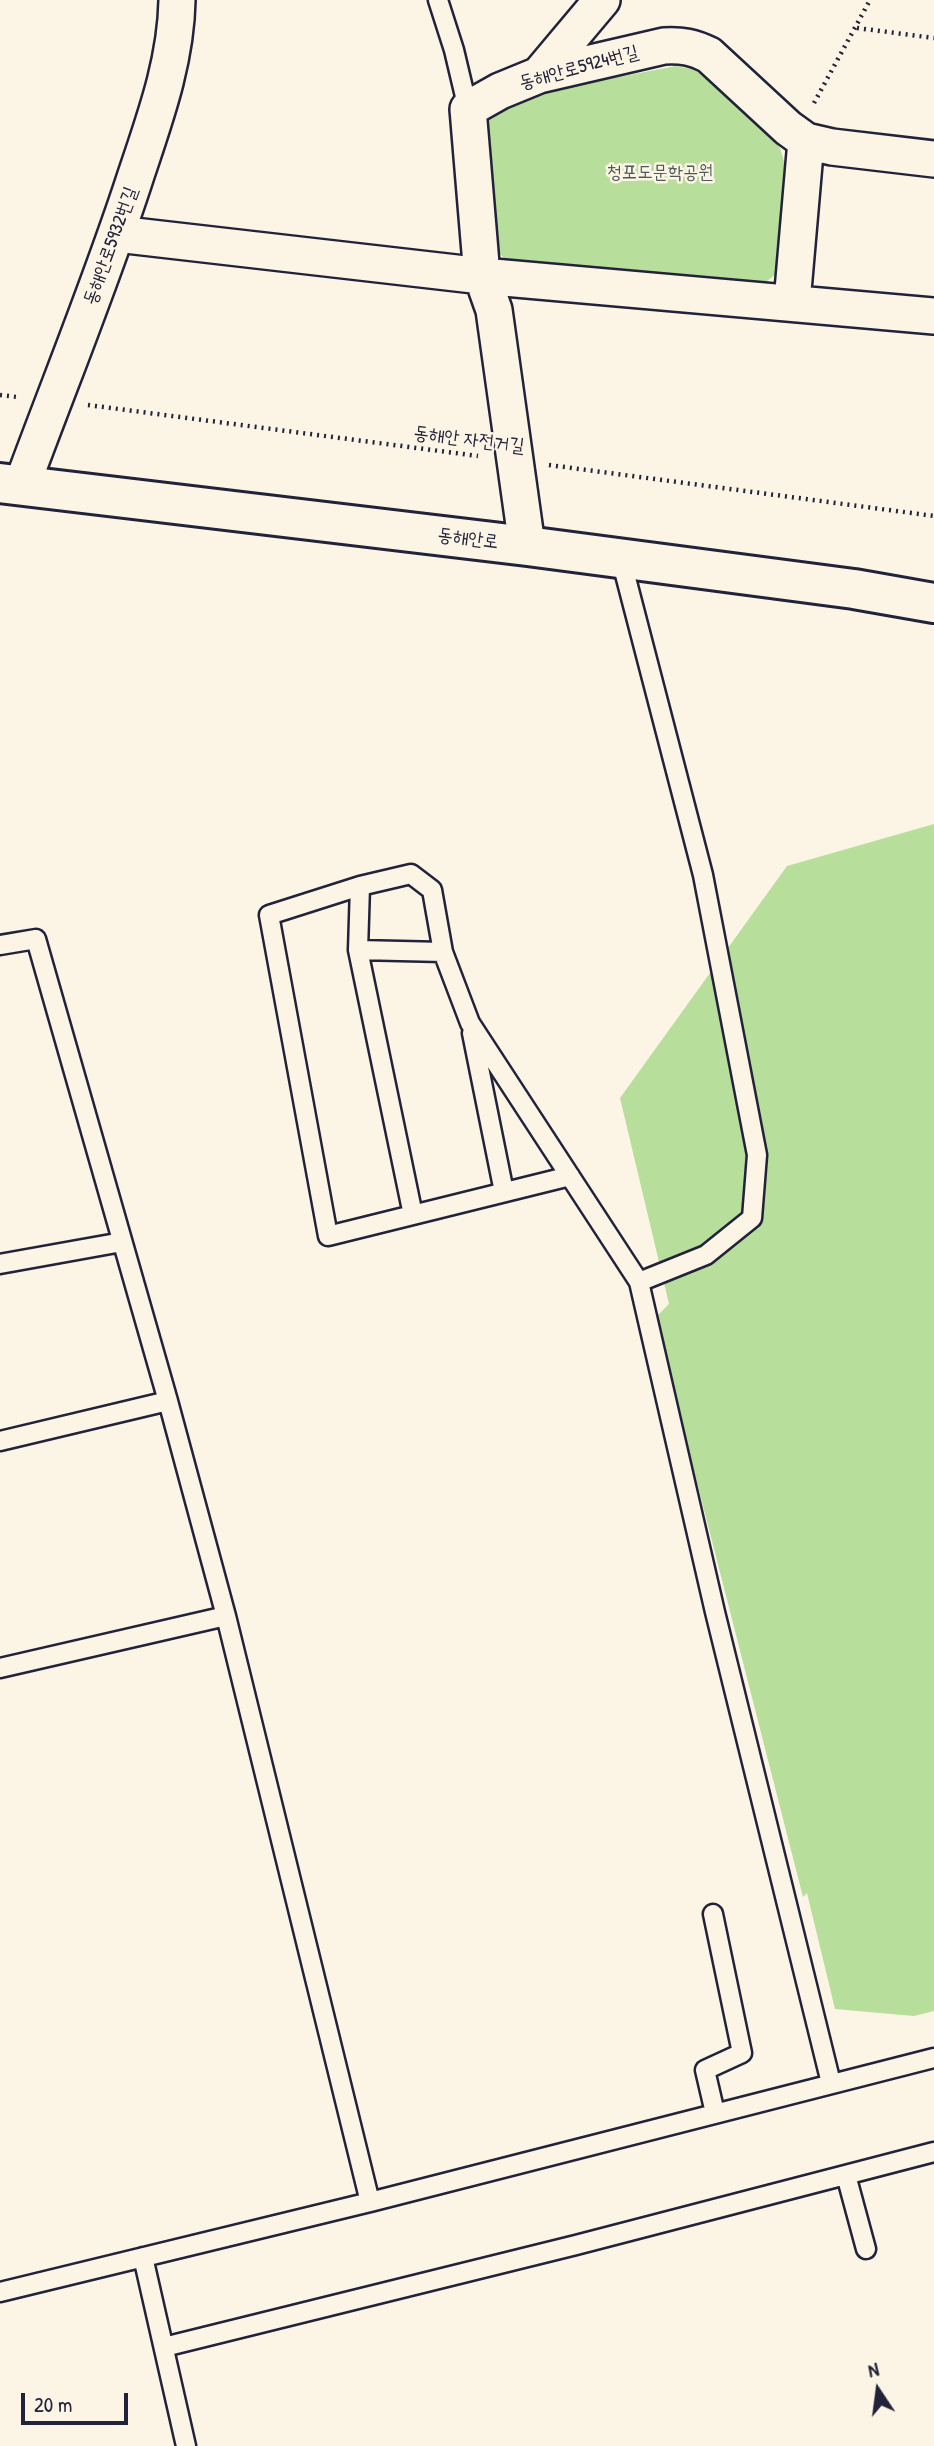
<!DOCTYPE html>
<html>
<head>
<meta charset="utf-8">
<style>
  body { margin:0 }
  #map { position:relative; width:934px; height:2446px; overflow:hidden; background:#fcf5e5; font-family:"Patrick Hand",sans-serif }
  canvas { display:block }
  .north { position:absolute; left:843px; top:2355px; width:70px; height:70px; -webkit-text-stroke:5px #fcf5e5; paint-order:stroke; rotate:347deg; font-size:19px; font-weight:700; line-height:28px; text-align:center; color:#22223b }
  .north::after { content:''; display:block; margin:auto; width:24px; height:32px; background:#22223b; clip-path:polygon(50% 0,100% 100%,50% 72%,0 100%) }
  .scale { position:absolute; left:21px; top:2393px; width:107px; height:32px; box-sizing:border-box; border:4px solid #22223b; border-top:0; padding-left:9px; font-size:21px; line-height:24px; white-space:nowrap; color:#22223b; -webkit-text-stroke:5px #fcf5e5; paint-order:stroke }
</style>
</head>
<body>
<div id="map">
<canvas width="934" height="2446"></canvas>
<div class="north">N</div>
<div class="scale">20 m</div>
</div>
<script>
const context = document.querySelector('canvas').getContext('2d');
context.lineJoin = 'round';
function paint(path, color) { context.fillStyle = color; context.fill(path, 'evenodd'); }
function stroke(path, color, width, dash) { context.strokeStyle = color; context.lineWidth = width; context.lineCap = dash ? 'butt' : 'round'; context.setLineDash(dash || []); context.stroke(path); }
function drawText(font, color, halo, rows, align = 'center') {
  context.font = font + ' "Patrick Hand","Poor Story",sans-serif'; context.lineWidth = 5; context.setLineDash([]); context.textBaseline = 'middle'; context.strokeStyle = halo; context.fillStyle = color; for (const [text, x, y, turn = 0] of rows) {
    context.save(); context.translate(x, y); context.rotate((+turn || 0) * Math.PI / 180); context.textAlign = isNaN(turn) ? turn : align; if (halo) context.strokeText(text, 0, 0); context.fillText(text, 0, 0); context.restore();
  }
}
const green = new Path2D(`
  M676 66 695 70 766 128 780 148 788 175 781 270 766 282 511 264 492 247 481 129 496 109 520 96Z
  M934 824V2011L914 2016 835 2009 807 1893 803 1897 655 1318 669 1304 620 1098 787 866Z`);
const path = new Path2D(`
  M857 28 934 38
  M814 103 870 0
  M0 395 17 397
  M88 405 478 456
  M549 465 934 516`);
const service = new Path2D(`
  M438 0 454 50 468 109
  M621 559 703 875 757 1155 752 1218 706 1255 639 1282
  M360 886 269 915 328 1236 570 1176
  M0 945 36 939 168 1401
  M358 950 413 1215
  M443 952 358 950 360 886 411 874 432 890 443 952 470 1023 639 1282 715 1612 831 2083
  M472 1033 504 1192
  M0 1264 122 1242
  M0 1441 168 1401 226 1616 0 1668
  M713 1914 742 2053 705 2070 715 2113
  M846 2175 866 2249
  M370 2202 934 2058
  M143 2257 186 2446
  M0 2292 370 2202 226 1616
  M164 2347 576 2245 934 2152`);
const minor = new Path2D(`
  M539 75 602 0
  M117 234 482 276 934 316
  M792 302 806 141
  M22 485C60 382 102 280 136 175 155 118 176 61 177 0
  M527 546 494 310 482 276 468 109 500 91 539 75 664 46C682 45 693 47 709 55L788 128 806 141 832 147 934 159`);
const primary = new Path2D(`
  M0 483 527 546 854 589 934 603`);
const streetNames = [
  ["동해안로5924번길",579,68,-15],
  ["동해안로5932번길",111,246,-70],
  ["동해안 자전거길",469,440,7],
  ["동해안로",468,539,7]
];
const parkNames = [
  ["청포도문학공원",660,173]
];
paint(green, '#b7de9a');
stroke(service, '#22223b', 23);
stroke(minor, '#22223b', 40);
stroke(primary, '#22223b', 44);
stroke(path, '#22223b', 4.5, [2, 5]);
stroke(service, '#fcf5e5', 18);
stroke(minor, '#fcf5e5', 35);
stroke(primary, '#fcf5e5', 38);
drawText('19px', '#22223b', '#fcf5e5', streetNames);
drawText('19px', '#4f5a58', '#fcf5e5', parkNames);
</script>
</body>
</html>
